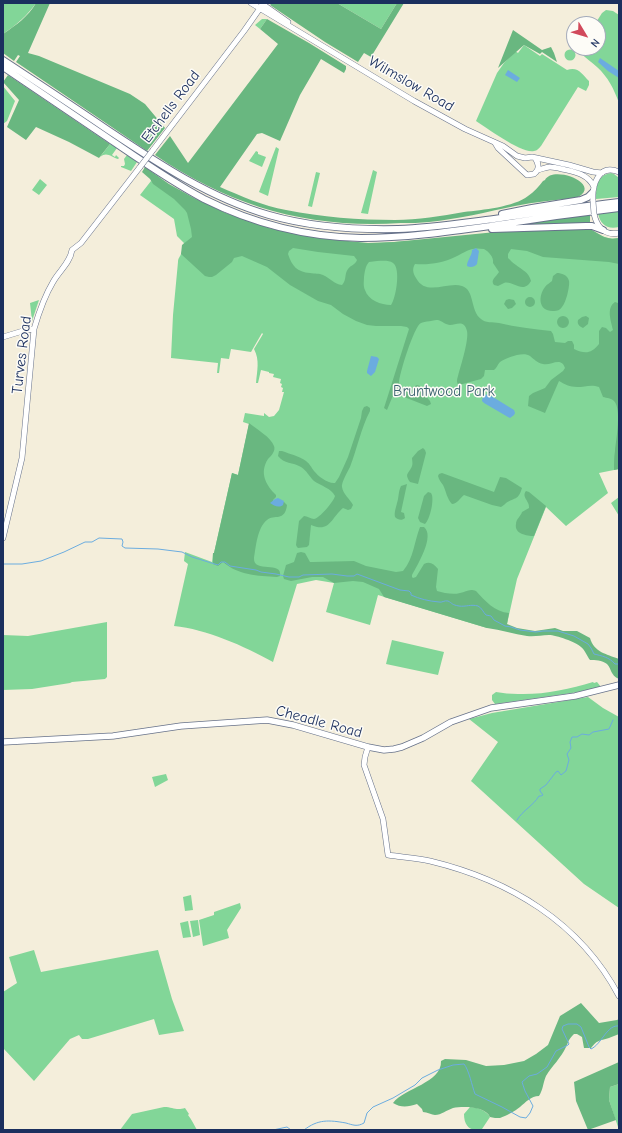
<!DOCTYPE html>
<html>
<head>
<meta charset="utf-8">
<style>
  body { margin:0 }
  #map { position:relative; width:622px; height:1133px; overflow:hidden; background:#f4eedb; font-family:"Comic Neue",sans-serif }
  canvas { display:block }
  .frame { position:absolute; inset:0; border:4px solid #1b2f5e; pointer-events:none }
  .north { position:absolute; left:566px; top:16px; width:40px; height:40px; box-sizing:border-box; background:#fdfcf7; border:1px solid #a3aaba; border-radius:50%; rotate:128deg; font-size:11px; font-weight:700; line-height:16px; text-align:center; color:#1b2f5e }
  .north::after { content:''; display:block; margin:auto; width:14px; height:18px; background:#d1495b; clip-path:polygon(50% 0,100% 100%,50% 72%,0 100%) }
</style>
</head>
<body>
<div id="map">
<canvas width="622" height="1133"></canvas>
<div class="frame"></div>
<div class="north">N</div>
</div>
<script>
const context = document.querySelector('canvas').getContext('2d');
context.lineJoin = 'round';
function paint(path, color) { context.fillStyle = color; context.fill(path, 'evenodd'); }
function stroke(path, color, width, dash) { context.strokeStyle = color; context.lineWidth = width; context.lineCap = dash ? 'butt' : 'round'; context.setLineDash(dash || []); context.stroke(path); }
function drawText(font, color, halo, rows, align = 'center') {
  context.font = font + ' "Comic Neue",sans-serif'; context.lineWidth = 3; context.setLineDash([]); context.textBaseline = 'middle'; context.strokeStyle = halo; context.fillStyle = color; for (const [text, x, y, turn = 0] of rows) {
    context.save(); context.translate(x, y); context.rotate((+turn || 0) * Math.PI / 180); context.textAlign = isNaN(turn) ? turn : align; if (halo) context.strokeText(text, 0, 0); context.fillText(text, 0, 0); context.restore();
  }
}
const green = new Path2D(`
  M3 3H36C27 16 16 25 3 34Z
  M337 3H397L381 29Z
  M606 10 613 11 619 15V103C614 89 608 77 597 67 592 62 585 58 580 52L581 48H598V24H595L602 13Z
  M262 19H267L260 29 255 25Z
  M524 45 540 56 542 54 567 70C578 66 582 74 589 81V85L586 91 578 87 541 146C539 148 537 151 534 151 522 154 487 128 476 121L497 73 504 63 515 51 518 53Z
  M564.5 55a5.5 5.5 0 1 1 11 0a5.5 5.5 0 1 1-11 0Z
  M3 86 15 101 7 121 3 124Z
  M110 144 117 148 112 155 115 157 116 155 119 158 118 159C111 157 107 151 100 157Z
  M276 147 279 149 268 196 259 192Z
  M256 151 258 152V154L266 157 262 167 249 161Z
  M127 155 137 162 131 171 121 167V166H124L125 164 124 159Z
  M373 170 377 172 368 214 361 213Z
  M316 172 320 173 312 207 308 206Z
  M611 173 614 174 619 178V197L596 199C596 187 597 175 611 173Z
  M40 179 47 185 39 195 32 190Z
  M151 181 247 224 322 241 364 244 590 229C600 235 606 240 619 238V469L599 473 608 493 566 526 546 507 517 579 507 624 487 628 378 595 370 625 326 612 334 583 316 580 297 584 273 662C244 646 206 629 174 626L188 564 184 561 185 552 212 562 213 553H214L232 473 238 475 249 424 243 422 245 413 264 416V413L269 417 274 416 279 410 284 392H282L283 388 281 387 282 384 280 383 281 379 273 377 274 374 269 373V372L261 370 258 383H256C257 371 260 360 254 349L263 334 262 333 251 352 231 349 229 359 221 358 219 373H217L218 363 171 358 173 315 178 262C178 258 180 257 181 254 183 250 182 246 184 243L177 236 174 219 140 195Z
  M619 210V227C607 230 600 224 598 213Z
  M39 300 32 321 30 303Z
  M619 497V516L611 503Z
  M107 622V677L105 679 72 682 70 683 32 689 3 690V635L28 636Z
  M392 640 444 652 438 675 386 664Z
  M593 682 594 683 597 682 601 687 572 693 495 704 492 700V695L496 692C503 693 510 694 518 694 543 695 569 689 593 682Z
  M588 697 603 708 619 717V908L584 884 471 781 498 742 469 719 492 713Z
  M166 774 168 780 155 787 152 777Z
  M191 895 193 910 185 911 183 897Z
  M240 903 241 908 227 930 229 938 203 946 199 920 214 915V912Z
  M198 920 200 935 193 937 190 921Z
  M188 921 191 937 183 938 180 923Z
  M34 950 41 972 158 950 172 999 184 1031 159 1035 154 1019 88 1039H82L79 1035 70 1039 34 1081 3 1048 4 1020 3 1017V992L17 983 9 957Z
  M619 1084V1130L609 1100 610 1087Z
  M164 1107C173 1107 176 1111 185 1108L189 1114 188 1115C192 1120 194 1125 197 1130H120L132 1114Z
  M470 1107C477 1107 487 1111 490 1117L482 1129C470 1132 464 1126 464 1114Z`);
const forest = new Path2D(`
  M36 3H50L28 53 39 56 130 94 145 104 165 128 147 151 16 62 20 56 18 55 14 61 3 53V34C16 25 28 17 36 3Z
  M272 3H337L381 29 397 3H404L371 57 364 53 358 62 325 42 270 5Z
  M267 19 309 43 346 66V69L344 73 321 59 300 95 280 141 262 133 257 134 220 187C241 196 263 206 286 210 322 217 358 220 395 220 418 220 441 216 464 212 482 210 514 207 528 196 534 192 539 186 543 181L545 180C553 164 605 185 576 198 555 200 535 202 515 206 487 212 458 219 429 222 420 223 411 223 401 223 310 229 231 207 155 155L170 136 188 163 278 44 260 29Z
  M513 30 542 50 551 47 554 53 557 62 542 52 540 54 524 45 498 68Z
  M8 75 110 144 99 158 69 142 36 127 26 140 7 127 19 100 3 82Z
  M145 167 169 184 194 198 226 213 269 228 318 238 368 243 394 242 506 231 590 229 604 237 612 239 619 238V264L609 262 543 257 527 251 511 249 508 254V258C511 261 513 263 516 265 522 270 529 272 531 281 523 295 513 280 504 283 502 284 500 285 498 286L494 285C490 280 496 277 499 272L493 263C494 257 489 252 484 249 469 247 468 251 455 257 443 263 429 265 415 264 412 269 413 273 416 278 426 297 448 281 462 286 475 290 470 311 481 319 485 323 493 322 499 323 516 327 533 329 551 331L553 334 555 342 565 343 568 341H572L574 345V349C585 354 591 354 599 344V331L602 327 606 328 610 332 613 330C611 321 606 308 615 302L618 303 619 305V469L614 470C614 463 614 457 615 451 616 440 622 409 614 401 611 398 607 398 603 397L599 387C591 384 585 387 577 387 570 387 564 384 559 381L545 413 528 406 529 396 533 393 545 388 551 380 563 371 565 368C561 356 551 366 543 364 537 363 534 359 530 356 523 351 506 358 500 362 497 365 497 368 494 370H485L484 376 481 379 459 385C456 383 457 379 458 376 461 365 469 340 467 331 464 319 456 325 450 325 446 325 442 321 438 320 435 320 424 322 421 323 414 326 399 375 399 383L401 387C407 390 412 388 417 385L420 386 425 395 430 401 431 404 427 406 394 393 387 410 384 408 409 329 407 327 401 326H376L367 325 356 321 343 314 331 305 318 301 290 285 267 267 242 256 234 258 232 262 216 275 212 277H209L205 276 181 254 182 245 192 237 191 229 187 213 185 210 174 199 153 184 150 179 142 172ZM293 248 318 252 354 256 357 260C355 265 351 265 348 269 344 274 347 280 342 285 334 284 330 278 323 275 319 273 315 274 310 273 297 272 292 266 288 254L289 251ZM377 261C382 261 389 260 393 263 401 268 396 298 391 305 381 305 368 300 365 290 363 286 364 281 364 277 365 271 365 267 369 262Z
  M590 214V223L511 226Z
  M557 273C561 273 568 275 569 281 570 286 566 303 562 307 560 310 557 311 554 311 538 312 538 296 545 287 547 284 550 283 552 281L553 276Z
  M525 302a5 5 0 1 1 10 0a5 5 0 1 1-10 0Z
  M509 299 514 300 516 304 512 308 508 309 504 304 506 300Z
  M586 316 589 318 588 324 583 328C579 326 577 324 578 320L582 317Z
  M557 322a6 6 0 1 1 12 0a6 6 0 1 1-12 0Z
  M367 406 370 408V411C361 428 357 449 350 467 348 471 341 483 342 487 343 494 350 499 353 505L351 509 348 510 343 508C331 518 330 533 311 525L309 545 307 547 298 548 297 547 296 545 299 521 304 516C307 516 311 519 314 519 319 519 334 501 335 496 331 488 321 486 314 481 309 476 307 471 301 467 293 462 284 464 278 456L279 451H282C290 454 299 456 306 461 310 464 311 467 314 471 318 476 328 484 335 483L339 477 348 457 361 418 362 411 364 407Z
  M249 423C256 429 271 437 274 446 276 451 271 456 268 459 259 473 266 485 276 495V497L273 500V502H284L287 505C285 522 274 514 267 520 257 528 256 547 254 558 253 574 283 560 280 576L277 577C258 576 238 575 223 562L218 566 213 564V553H214L232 473 238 475Z
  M423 448 425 450 426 453 418 484 410 482C404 473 409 474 412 466 413 464 412 460 412 458L418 451Z
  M442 473 494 492 500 477 506 478 522 488C518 501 515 497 506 503 505 504 503 506 501 507L492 505 464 495C460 498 457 504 452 504 447 499 446 491 443 485 441 482 439 480 438 476L439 474Z
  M407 484 401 512 404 513 405 518C402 521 398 520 395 517 394 512 396 508 397 503 399 498 398 492 401 486Z
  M526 491 529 492 546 506 534 536C527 536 514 534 516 524 516 519 521 516 522 512L529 508C530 501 521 497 526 491Z
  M428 492 431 493C435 498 430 520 425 524L420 522 418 518 424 496Z
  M420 527H424C435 536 418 564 412 575V577L413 578 416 577 424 564C430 561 434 564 438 569L436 587 437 591C444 593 453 595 460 593 466 592 469 588 476 591 485 601 495 612 509 613L507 624 517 628 535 631 555 628 563 631H577L590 638C594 652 606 654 619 659V679C610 675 612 669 607 664 602 660 595 660 590 660 587 656 585 650 581 647 576 642 556 635 549 635 541 635 535 637 527 636 514 634 501 630 487 628L384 597 379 589 363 582 353 581 334 583 323 577H312L291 581 284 579 283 576 286 565 294 562 297 553 301 552 305 553 310 562H313L354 561 366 566 396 572 403 571C414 558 414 542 420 527Z
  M581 1003 599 1023 617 1020 619 1019V1034C616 1035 612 1037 609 1038 599 1041 597 1040 591 1048H584L582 1037 577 1034H574C568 1040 569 1041 566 1047 561 1058 552 1066 546 1076 543 1083 543 1090 539 1096 531 1096 526 1102 520 1107 515 1111 506 1116 500 1118 497 1118 493 1118 490 1117 485 1106 463 1106 453 1108 447 1110 441 1115 435 1115 432 1115 427 1112 423 1112L422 1109 417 1104C408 1107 401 1108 393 1103 404 1088 442 1083 441 1061L445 1059 466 1060 486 1066 504 1065 524 1061 536 1054 548 1045 560 1016Z
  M619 1062V1084L610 1087 609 1100 616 1120 588 1130 576 1101 574 1082Z`);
const water = new Path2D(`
  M600 58 619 71V78L608 71 598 62Z
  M508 70 520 78 517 82 505 75Z
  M476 248 479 251 477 264C475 267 470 268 467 266 467 260 472 256 472 250Z
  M371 356 377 357 379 359 375 372 371 376 367 373V371Z
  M488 394 514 410 515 413 514 415 510 418 508 417 484 403 482 401C482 398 484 395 488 394Z
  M278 498 284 501 283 505C279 508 274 506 270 503L275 499Z`);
const stream = new Path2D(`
  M3 564H22L41 561 64 552 85 542H92L99 538 122 539 123 542 122 546 125 548 158 549 182 552 192 557 218 565 221 562H225L230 566 256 570 261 572 276 574 289 577H299L303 575 332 574 347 576H354L357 574 400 590 409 591 411 593V595C420 599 428 601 439 602 442 603 444 600 448 601 452 603 452 605 459 606 466 607 471 604 478 606 482 608 483 612 486 615L491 616 494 620 505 626 511 627 520 630 536 632 543 631H558L574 636 588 644 591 648 594 654C602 656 609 657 615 664H619
  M517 820C523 810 533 806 539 796H541L543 795 540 791V789L546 785 556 772 558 771 561 775 566 771 569 760 567 754 571 748 570 742 572 737H577L582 734 589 735 593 732 609 729 613 720
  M273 1130 287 1127 291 1130
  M304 1130C318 1119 329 1120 346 1123 353 1125 357 1127 364 1123L367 1113 373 1107 393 1098 415 1085 422 1078 438 1070 453 1065 464 1064C469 1070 472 1086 475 1094L502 1107 520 1117 526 1118 530 1113 533 1106 525 1091 522 1082 529 1076 537 1074 547 1067 556 1051 568 1045 569 1044 562 1029 563 1026 568 1024H577L581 1027 589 1047 591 1049C602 1044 607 1024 619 1026`);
const secondary = new Path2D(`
  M251 3 414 101 465 129 503 146 517 156 525 158 532 157 569 165 593 172 602 173
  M261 3 288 22
  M495 143 498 148 527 175 534 174C540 169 539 164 535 158
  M153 150 244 31 263 4
  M538 170C542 169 546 167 550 167 554 167 558 168 562 169 575 172 588 174 594 187
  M593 201C592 186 598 163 619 172
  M594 214C597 227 605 236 619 233
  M3 337 26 330 34 329
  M3 538 22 458 34 329C39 312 44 297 53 282 59 271 70 263 72 250L81 243 140 167
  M368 747 365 757 364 765 383 819 388 855C401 857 416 858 430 861 509 880 580 922 619 996`);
const primary = new Path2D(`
  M3 742 113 736 181 726 267 720 293 725 368 747 384 750 394 749 402 747 423 738 451 722 491 708 575 696 619 685`);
const highway = new Path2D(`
  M3 60C38 83 73 106 108 130 159 164 210 198 269 215 311 227 354 230 398 229 430 228 462 223 494 219 535 213 577 207 619 202
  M3 67C38 91 73 114 108 138 139 159 170 181 204 199 252 223 307 237 361 238 404 238 447 232 490 226 533 219 576 213 619 208
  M502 214 532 208 581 200 588 197 592 193
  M492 229 586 226H592L603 230`);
const secondaryBridge = new Path2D(`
  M140 167 153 150
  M593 201 594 214`);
const streetNames = [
  ["Wilmslow Road",411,84,30],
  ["Etchells Road",171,107,-53],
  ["Turves Road",22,355,-83],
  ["Cheadle Road",319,722,15]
];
const parkNames = [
  ["Bruntwood Park",444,392]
];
paint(green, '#82d698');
paint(forest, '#69b780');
paint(water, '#6bacdf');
stroke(stream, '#6bacdf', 1);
stroke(secondary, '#67728a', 6);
stroke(primary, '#67728a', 7);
stroke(highway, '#67728a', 8);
stroke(secondary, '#fff', 5);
stroke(primary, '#fff', 5.5);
stroke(highway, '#fff', 6);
stroke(secondaryBridge, '#67728a', 6, []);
stroke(secondaryBridge, '#fff', 5);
drawText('15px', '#1b2f5e', '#fdfcf7', streetNames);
drawText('15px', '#3a616f', '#fdfcf7', parkNames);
</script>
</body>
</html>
